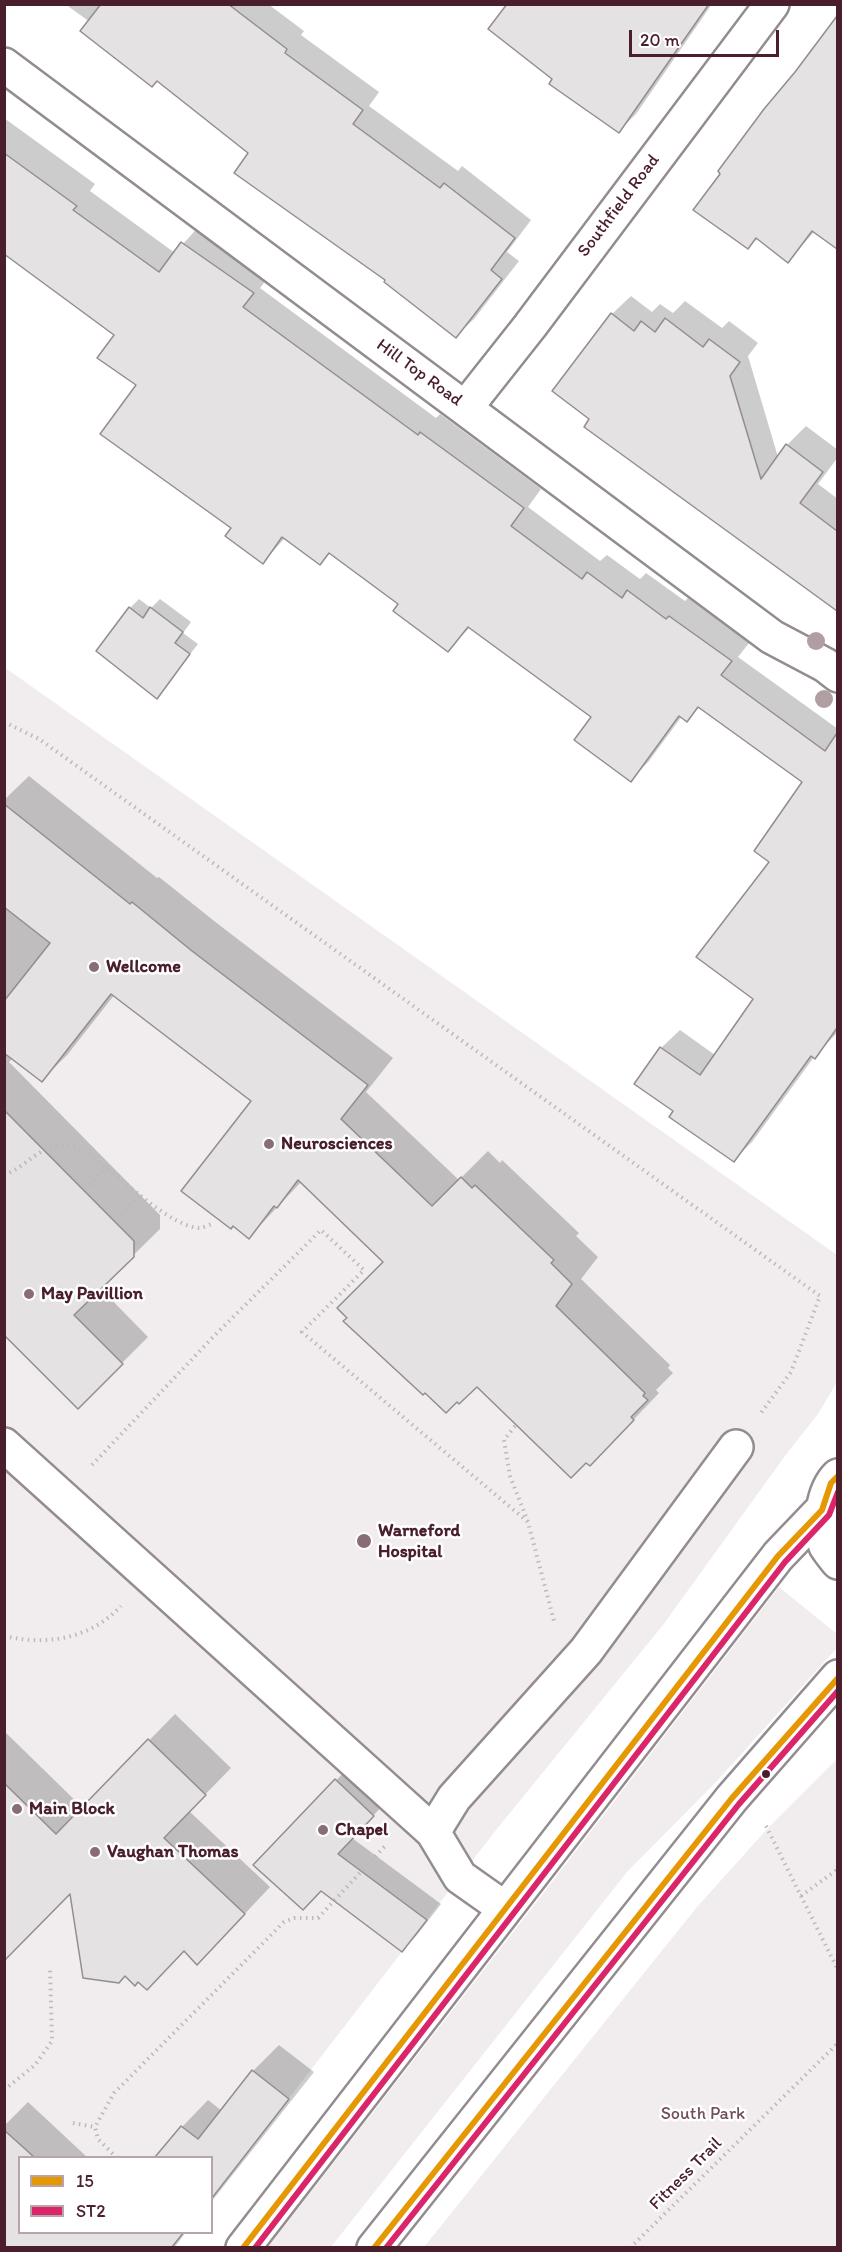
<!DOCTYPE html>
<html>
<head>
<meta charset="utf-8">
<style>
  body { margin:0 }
  #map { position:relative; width:842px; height:2252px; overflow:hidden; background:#fff; font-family:Itim,sans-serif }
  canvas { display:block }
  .frame { position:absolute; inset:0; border:6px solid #4a1f2b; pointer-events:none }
  .legend { position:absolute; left:18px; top:2156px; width:195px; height:78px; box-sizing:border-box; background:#fff; border:2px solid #b7a5aa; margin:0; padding:8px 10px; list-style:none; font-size:18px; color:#4a1f2b }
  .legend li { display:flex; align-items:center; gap:12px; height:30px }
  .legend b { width:30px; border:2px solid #b7a5aa }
  .scale { position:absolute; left:629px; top:30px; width:150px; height:27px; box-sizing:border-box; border:3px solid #4a1f2b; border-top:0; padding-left:8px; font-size:18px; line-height:21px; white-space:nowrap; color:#4a1f2b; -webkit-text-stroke:4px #fff; paint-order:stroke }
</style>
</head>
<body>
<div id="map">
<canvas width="842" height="2252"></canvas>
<div class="frame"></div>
<ul class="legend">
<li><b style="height:8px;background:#e69804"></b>15</li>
<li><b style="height:8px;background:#db256b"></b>ST2</li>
</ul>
<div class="scale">20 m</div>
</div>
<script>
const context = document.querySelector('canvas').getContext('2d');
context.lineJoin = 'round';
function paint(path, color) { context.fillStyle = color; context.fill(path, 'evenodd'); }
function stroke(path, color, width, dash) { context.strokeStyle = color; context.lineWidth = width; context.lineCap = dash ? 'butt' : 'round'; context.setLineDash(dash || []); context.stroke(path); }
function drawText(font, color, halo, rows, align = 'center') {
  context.font = font + ' Itim,sans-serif'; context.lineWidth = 5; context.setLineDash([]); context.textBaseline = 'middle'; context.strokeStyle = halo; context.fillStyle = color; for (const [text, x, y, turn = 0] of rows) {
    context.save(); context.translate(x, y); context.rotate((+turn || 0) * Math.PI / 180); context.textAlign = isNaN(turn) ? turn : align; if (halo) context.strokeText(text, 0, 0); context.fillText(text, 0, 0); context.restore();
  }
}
const built = new Path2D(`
  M4 667 837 1255V1382L818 1414 785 1456 663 1625 496 1830 212 2198V2158H20V2232L184 2233 172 2247H5Z
  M779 1587 837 1634V1648L716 1782 627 1872 331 2247H268L535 1904Z
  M837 1759V2247H424L697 1907 768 1828Z`);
const shadow = new Path2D(`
  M65 4H268L304 31 301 35 379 92 369 106 458 171 462 166 531 220 507 252 519 261 474 319 456 336 388 280 251 152 158 80 90 22Z
  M508 4H712L636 114 619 131 554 79Z
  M838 17V227L826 239 815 231 788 261 758 238 748 247 824 37Z
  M4 118 95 184 90 191 175 253 201 224 271 274 260 288 436 418 440 414 541 489 528 507 600 561 607 555 640 579 646 573 685 601 688 598 749 643 738 657 838 729V1032L814 1057 752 1142 734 1160 675 1111 661 1048 680 1030 715 1055 755 999 772 862 804 782 700 706 687 720 682 716 649 761 631 780 593 717 470 627 448 650 400 604 331 552 320 563 285 538 263 562 138 385 116 335 4 252Z
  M631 296 652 312 660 304 673 313 685 301 722 328 729 321 758 343 748 356 778 457 787 445 806 426 838 450V457L818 484 838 499V609L762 553 592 419 612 314Z
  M139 599 151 608 160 599 191 622 183 633 198 644 157 697 130 608Z
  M29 776 157 878 159 877 218 924 393 1058 366 1092 459 1180 488 1151 500 1163 502 1160 579 1233 576 1236 598 1257 581 1279 670 1365 668 1368 673 1373 656 1390 659 1393 616 1438 385 1262 302 1181 249 1237 253 1100 115 994 68 1054 42 1080 13 1058 9 1062 160 1215V1229L100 1288 148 1337 78 1407 4 1153V800Z
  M175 1714 231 1768 189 1811 270 1887 223 1937 184 1950 71 1891 4 1959V1731L83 1808Z
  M351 1765 388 1800 352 1838 441 1904 417 1935 402 1950 321 1889 255 1865Z
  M279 2045 314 2072 212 2201V2158H157L182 2127 208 2100 222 2111 253 2071Z
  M28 2102 88 2158H20V2232H186L174 2248H4V2126Z`);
const building = new Path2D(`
  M101 4H228L287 49 285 53 363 110 353 124 440 188 444 183 515 238 491 270 502 279 456 338 384 282 385 280 234 173 248 153 157 81 152 87 80 31Z
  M507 4H709L619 133 549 84 552 79 488 29Z
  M837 16V249L812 231 788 263 756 238 748 249 693 210 720 174 718 171 764 109 795 72Z
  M4 153 77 206 73 210 159 272 181 242 254 293 243 307 418 435 420 432 524 508 511 526 582 579 587 572 622 598 627 590 666 619 669 616 732 661 721 675 825 751 837 733V1028L815 1059 811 1056 734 1162 669 1117 673 1111 634 1084 660 1047 700 1075 753 999 696 957 769 862 754 851 802 782 698 707 687 722 679 716 631 782 574 740 591 717 468 627 448 652 393 611 398 604 329 553 320 565 282 537 263 564 225 536 231 528 100 434 136 385 97 358 114 335 4 254Z
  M611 313 634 331 641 321 655 332 665 318 703 347 709 339 740 362 730 376 761 479 786 444 823 472 800 503 837 531V611L584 427 589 419 552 391Z
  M129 607 143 618 150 607 183 632 175 643 190 654 157 699 96 651Z
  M4 804 130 904 132 902 192 951 368 1085 341 1119 432 1206 461 1177 472 1188 475 1185 554 1260 551 1263 572 1284 556 1306 645 1393 643 1396 648 1400 631 1417 634 1420 590 1466 586 1463 571 1478 477 1387 459 1404 457 1402 446 1413 425 1393 423 1395 343 1321 347 1318 337 1308 383 1262 298 1180 277 1208 274 1206 249 1239 233 1226 231 1229 181 1191 251 1101 111 994 42 1082 4 1053V1001L50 943 4 907Z
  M4 1110 134 1241V1257L74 1315 123 1364 78 1409 4 1335Z
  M148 1739 206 1795 164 1838 245 1914 197 1965 184 1951 147 1990 138 1982 135 1986 125 1976 119 1983 83 1978 70 1894 4 1961V1783L56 1834Z
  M335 1779 374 1816 338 1854 427 1920 402 1952 321 1891 303 1910 253 1865Z
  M252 2070 289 2099 212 2198V2157H155L181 2126 198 2139Z
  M4 2130 34 2157H20V2232H184L172 2247H4Z`);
const path = new Path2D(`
  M4 722 39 739 820 1296 791 1372 761 1413
  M4 1175C27 1167 44 1140 70 1145 80 1147 90 1154 98 1161 121 1178 173 1229 201 1228 205 1227 211 1224 214 1223
  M90 1185 107 1167
  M121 1214 141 1195
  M515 1426 504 1440 510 1476 528 1522 554 1621
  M92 1465 214 1336 321 1230 364 1270 302 1332 528 1522
  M4 1636C47 1646 90 1639 121 1606
  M766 1826 838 1970
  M801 1896 838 1869
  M4 2090 35 2065 52 2041 50 1967
  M73 2123 95 2127
  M117 2158 98 2139 95 2127 114 2093 284 1922 294 1918H318L385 1846
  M630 2248 838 2043`);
const minor = new Path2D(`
  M4 65 772 637 825 665 838 675
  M466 407 530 326 772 4
  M4 1445 433 1832 460 1877 504 1908
  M838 1476C823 1491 818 1526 826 1546 829 1551 834 1557 838 1562
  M433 1832 454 1798 586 1651 736 1447
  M243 2248 778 1556 822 1510
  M374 2248 732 1798 838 1677`);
const bus1 = new Path2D(`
  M243 2248 778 1556 822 1510 831 1483 838 1476
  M374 2248 732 1798 838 1678`);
const bus2 = new Path2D(`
  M255 2248 785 1562 829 1515 838 1492
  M386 2248 739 1804 838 1691`);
const trees = [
  [816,641],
  [824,699]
];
const markers = [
  [94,967,6,"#896d75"],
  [269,1144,6,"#896d75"],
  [29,1294,6,"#896d75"],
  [364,1541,8,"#896d75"],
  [766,1774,5,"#4a1f2b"],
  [17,1809,6,"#896d75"],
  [323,1830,6,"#896d75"],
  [95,1852,6,"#896d75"]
];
const streetNames = [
  ["Southfield Road",619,206,-53],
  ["Hill Top Road",419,373,36],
  ["Fitness Trail",686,2174,-45]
];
const poiNames = [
  ["Wellcome",106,967],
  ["Neurosciences",281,1144],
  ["May Pavillion",41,1294],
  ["Warneford",378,1531],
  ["Hospital",378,1552],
  ["Main Block",29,1809],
  ["Chapel",335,1830],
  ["Vaughan Thomas",107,1852]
];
const parkNames = [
  ["South Park",703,2114]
];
paint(built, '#f1edee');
paint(shadow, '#0003');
paint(building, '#e4e2e3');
stroke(building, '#948c8e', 1.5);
stroke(minor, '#948c8e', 38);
stroke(path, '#bdb8b9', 4, [1.5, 4.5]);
stroke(minor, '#fff', 33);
stroke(bus1, '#e69804', 6);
stroke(bus2, '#db256b', 6);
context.fillStyle = '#b19ea3';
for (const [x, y] of trees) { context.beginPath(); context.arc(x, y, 9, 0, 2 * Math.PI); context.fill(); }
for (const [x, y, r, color] of markers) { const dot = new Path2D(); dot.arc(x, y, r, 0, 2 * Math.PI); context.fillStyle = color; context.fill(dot); stroke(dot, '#fff', 2); }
drawText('18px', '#4a1f2b', '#fff', streetNames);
drawText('bold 18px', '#4a1f2b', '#fff', poiNames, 'left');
drawText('18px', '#714f58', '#fff', parkNames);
</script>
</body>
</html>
